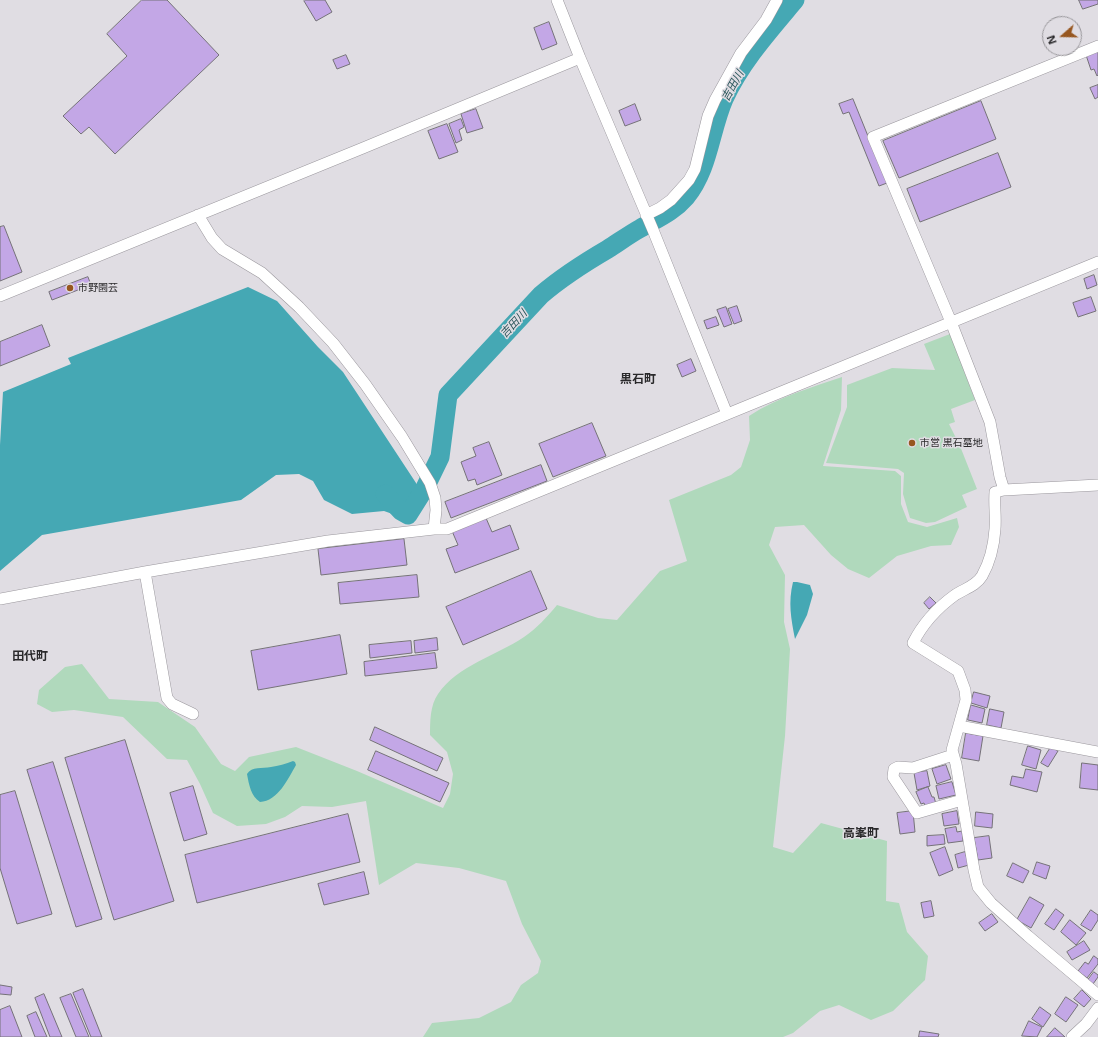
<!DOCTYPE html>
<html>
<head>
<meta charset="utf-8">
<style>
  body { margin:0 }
  #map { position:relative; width:1098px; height:1037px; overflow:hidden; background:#e0dde3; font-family:"Open Sans",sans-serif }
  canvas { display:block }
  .north { position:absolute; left:1042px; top:16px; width:40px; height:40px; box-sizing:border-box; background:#e0dde3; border:1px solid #979599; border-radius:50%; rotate:250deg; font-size:11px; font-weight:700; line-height:16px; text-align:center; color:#2a292b }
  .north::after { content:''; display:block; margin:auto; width:14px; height:18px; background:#975720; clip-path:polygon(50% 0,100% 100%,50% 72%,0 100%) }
</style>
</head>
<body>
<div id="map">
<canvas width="1098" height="1037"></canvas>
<div class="north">N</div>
</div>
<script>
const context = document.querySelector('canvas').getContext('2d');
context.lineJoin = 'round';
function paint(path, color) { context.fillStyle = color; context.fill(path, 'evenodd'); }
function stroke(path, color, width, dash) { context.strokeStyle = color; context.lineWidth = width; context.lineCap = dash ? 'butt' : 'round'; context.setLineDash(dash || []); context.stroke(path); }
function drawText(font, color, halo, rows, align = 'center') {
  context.font = font + ' "Open Sans","Noto Sans JP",sans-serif'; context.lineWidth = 3; context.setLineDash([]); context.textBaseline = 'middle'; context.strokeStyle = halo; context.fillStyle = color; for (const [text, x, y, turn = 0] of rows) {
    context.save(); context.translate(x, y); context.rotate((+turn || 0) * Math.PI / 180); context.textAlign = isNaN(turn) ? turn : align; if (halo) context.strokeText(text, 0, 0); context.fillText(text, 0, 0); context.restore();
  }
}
const green = new Path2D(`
  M950 334 975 400 951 409 955 422 949 424 960 446 977 489 962 495 967 507 935 522 926 523 910 518 903 494 904 473 898 469 826 463 847 407V385L892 368 935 370 924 344Z
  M842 377 841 410 823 466 895 471 901 476V504L908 522 927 527 957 518 959 527 951 545 931 546 897 556 869 578 848 569 831 555 804 525 775 527 769 545 785 575 784 622 790 649 785 736 773 847 793 853 821 823 887 841 886 901 899 903 907 932 928 956 925 980 893 1011 871 1020 839 1005 820 1011 793 1033 783 1037H423L432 1023 479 1018 511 1002 521 985 538 973 541 961 522 924 506 881 459 868 416 863 379 885 366 801 332 807 302 806 285 817 266 824 237 826 213 813 200 784 187 760 167 759 123 717 74 710 52 712 37 704 39 690 65 667 82 664 109 699 158 702 195 727 221 764 235 771 249 757 296 747 357 771 443 808 450 794 453 774 447 752 430 735C430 722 430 705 438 694 458 665 496 656 524 637 536 629 548 616 557 605L598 618 617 620 660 571 687 561 669 500 731 475 741 467 750 440 749 416C778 397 810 388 842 377Z`);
const water = new Path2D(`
  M248 287 277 301 318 347 343 372 418 486 401 517 384 511 352 514 324 500 313 481 299 474 276 475 241 500 42 535 0 571V445L3 392 71 364 68 358Z
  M793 582H797L810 585 813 594 807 615 795 639C791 618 788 603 793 582Z
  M293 761 295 762 296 765C288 779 278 801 260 802 251 796 249 785 247 774 252 766 262 769 271 767 278 766 286 764 293 761Z`);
const river = new Path2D(`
  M385 494 401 511 408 515 425 488 440 457 448 395 541 295C562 277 584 263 608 249 619 242 630 234 641 228 658 218 673 212 686 197 709 169 710 131 724 99 741 62 769 31 795 0`);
const building = new Path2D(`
  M142 0H167L219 55 115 154 89 127 81 134 63 116 127 56 107 34Z
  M305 0H325L332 12 316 21 304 1Z
  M1079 0H1098V4L1083 9Z
  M549 22 557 44 542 50 534 28Z
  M1098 51V75L1097 76 1094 69 1091 70 1086 55Z
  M346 55 350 64 337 69 333 60Z
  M1098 85V97L1095 99 1090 88Z
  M853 99 887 183 879 186 849 112 843 114 839 104Z
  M981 101 996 139 899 178 883 141Z
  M635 104 641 120 625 126 619 111Z
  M476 109 483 128 467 133 461 114Z
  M461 119 464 127 459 130 462 140 456 143 449 124Z
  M447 124 458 152 439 159 428 131Z
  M998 153 1011 187 920 222 907 189Z
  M4 226 22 272 0 281V227Z
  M1094 275 1097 285 1087 289 1084 279Z
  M88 277 91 285 52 300 49 292Z
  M1091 297 1096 311 1078 317 1073 303Z
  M737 306 742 321 734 324 728 309Z
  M726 307 732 324 724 327 717 310Z
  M716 317 719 325 707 329 704 321Z
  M42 325 50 346 0 366V342Z
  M691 359 696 371 682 377 677 365Z
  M592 423 606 456 553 477 539 444Z
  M489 442 502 475 477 485 475 479 468 481 461 462 476 456 473 448Z
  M541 465 547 481 451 518 445 502Z
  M486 518 492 532 510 525 519 549 455 573 446 549 458 545 452 531Z
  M404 539 407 565 321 575 318 549Z
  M531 571 547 609 463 645 446 607Z
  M417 575 419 597 340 604 338 583Z
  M930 597 936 603 929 609 924 603Z
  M340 635 347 674 258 690 251 651Z
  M437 638 438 650 415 653 414 641Z
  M411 641 412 653 370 658 369 645Z
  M435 653 437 668 365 676 364 662Z
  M974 692 990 696 987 708 971 703Z
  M971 705 985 709 982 723 968 720Z
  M990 709 1004 712 1001 728 987 725Z
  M375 727 443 758 437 771 370 740Z
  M966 733 983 736 979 761 962 758Z
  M125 740 174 901 114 920 65 758Z
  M1028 746 1041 750 1036 769 1022 765Z
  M1051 747 1058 751 1048 767 1041 763Z
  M376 751 449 783 440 802 368 770Z
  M53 762 102 919 76 927 27 770Z
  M1082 763 1098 765V790L1080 788Z
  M946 765 951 779 937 784 932 769Z
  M1026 769 1042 772 1037 792 1010 785 1012 776 1023 778Z
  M927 771 930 786 917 790 914 773Z
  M952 782 956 795 939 799 936 786Z
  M193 786 207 834 184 841 170 793Z
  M928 787 932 797H934L936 804 926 808 924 803 921 804 916 792Z
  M15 791 52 914 17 924 0 868V795Z
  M913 811 915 832 900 834 897 813Z
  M957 811 959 824 944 826 942 814Z
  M976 812 993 814 992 828 975 826Z
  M348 814 360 862 197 903 185 855Z
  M956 827 957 832 962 831 963 841 948 843 945 829Z
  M944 835 945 844 927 846V836Z
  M989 836 992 858 978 860 974 838Z
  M945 847 953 870 939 876 930 853Z
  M965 852 969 865 958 868 955 855Z
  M1037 862 1050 866 1046 879 1033 874Z
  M1013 863 1029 871 1023 883 1007 876Z
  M364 872 369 894 324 905 318 884Z
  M1030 897 1044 905 1031 928 1017 920Z
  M931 901 934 916 924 918 921 903Z
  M1056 909 1064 915 1054 930 1045 924Z
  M1091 910 1098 915V920L1091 931 1081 925Z
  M992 914 998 922 985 931 979 923Z
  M1070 920 1086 933 1076 945 1061 932Z
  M1084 941 1090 950 1072 960 1067 952Z
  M1094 956 1098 959V964L1087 978 1078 971 1085 962 1088 964Z
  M1094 972 1098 975V977L1093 984 1088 980Z
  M0 985 12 987 11 995 0 994Z
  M83 989 102 1037H91L73 993Z
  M1082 990 1091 999 1084 1007 1074 999Z
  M44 994 62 1037H50L35 998Z
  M71 994 89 1037H76L60 998Z
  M1066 997 1078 1005 1066 1022 1055 1014Z
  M10 1006 22 1037H0V1010Z
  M1040 1007 1051 1015 1043 1027 1032 1019Z
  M36 1012 47 1037H35L27 1016Z
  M1029 1021 1042 1027 1037 1037 1022 1036Z
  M1055 1028 1065 1037H1047Z
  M920 1031 939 1034 938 1037H919Z`);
const street = new Path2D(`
  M557 0 580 58 653 230 727 414
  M198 215 212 238 222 249 262 273 299 307 333 343 365 384 402 437 430 483 435 498 436 510 434 529
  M646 215 660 208 671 200 689 180 695 169 708 116 715 100 741 53 766 20 777 0
  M0 296 363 148 580 58
  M1098 485 1004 490 995 492C994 505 996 516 995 529 994 544 990 562 982 576 976 586 964 589 955 595 937 608 923 623 913 643L958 671 965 690 966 700 952 750 956 764 974 870 978 887 991 903 1028 936 1098 995
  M1004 490 1000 477 990 422 951 322 873 137 1098 46
  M145 572 167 698 172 704 193 714
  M0 599 145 572 328 541 434 529H447L1098 262
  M959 726 1098 752
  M953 755 913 768 898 767 894 769 893 777 917 813 962 800
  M1072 1037 1086 1024 1098 1008`);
const markers = [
  [70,288,4,"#975720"],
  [912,443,4,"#975720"]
];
const poiNames = [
  ["市野園芸",78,288],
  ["市営 黒石墓地",920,443]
];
const waterNames = [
  ["吉田川",733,86,-61],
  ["吉田川",514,324,-47]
];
const quarterNames = [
  ["黒石町",638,380],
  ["田代町",30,657],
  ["高峯町",861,834]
];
paint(green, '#b0d9bc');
paint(water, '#45a8b4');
stroke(river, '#45a8b4', 19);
paint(building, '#c3a7e6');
stroke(building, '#757278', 1);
stroke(street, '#9a979d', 12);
stroke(street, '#fff', 11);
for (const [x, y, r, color] of markers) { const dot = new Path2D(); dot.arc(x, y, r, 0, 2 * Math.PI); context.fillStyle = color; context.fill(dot); stroke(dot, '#e0dde3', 1.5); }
drawText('10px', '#2a292b', '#e0dde3', poiNames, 'left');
drawText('italic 11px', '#285459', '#e0dde3', waterNames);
drawText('bold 12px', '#2a292b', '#e0dde3', quarterNames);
</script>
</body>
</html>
